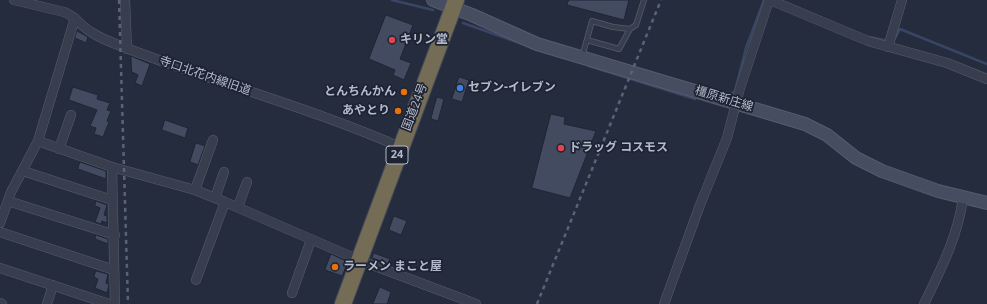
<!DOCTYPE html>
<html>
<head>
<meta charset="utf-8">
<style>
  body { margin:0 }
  canvas { display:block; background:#242c3e }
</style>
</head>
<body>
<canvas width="987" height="304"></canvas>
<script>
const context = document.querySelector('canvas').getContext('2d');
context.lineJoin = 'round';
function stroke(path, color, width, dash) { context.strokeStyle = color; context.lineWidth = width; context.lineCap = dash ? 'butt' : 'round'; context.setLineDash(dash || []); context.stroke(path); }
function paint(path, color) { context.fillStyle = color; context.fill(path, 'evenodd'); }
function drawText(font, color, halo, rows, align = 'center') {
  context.font = font + ' "Open Sans","Noto Sans JP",sans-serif'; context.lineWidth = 3.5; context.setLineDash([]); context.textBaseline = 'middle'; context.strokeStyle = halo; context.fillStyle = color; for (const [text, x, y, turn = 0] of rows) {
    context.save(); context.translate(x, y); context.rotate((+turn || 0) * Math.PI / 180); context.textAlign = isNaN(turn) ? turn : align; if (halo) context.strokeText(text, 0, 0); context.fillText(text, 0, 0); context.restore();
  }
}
const stream = new Path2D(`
  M392 0 433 10
  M463 23 531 47
  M870 37 888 41
  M893 42 900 29 987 64
  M589 66 695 99
  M698 86 729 95 735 91 746 48 764 0`);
const building = new Path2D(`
  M569 0H629L624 20 567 5Z
  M386 15 413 25 400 59 411 63 404 80 393 75 395 70 369 59Z
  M77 31 88 37 86 43 75 38Z
  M131 56 150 64 142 86 135 83 138 75 132 72Z
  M459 77 469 80 462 102 452 99Z
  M73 87 98 95 97 99 110 103 107 110 111 111 107 121 109 122 103 137 94 134 96 128 90 126 97 110 69 100Z
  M437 97 444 99 438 121 431 119Z
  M551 114 565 117 564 124 596 131 570 198 532 188Z
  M165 120 188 128 185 138 162 130Z
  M196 143 205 146 198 165 190 162Z
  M80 162 106 171V179L78 169Z
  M96 201 107 205 104 215 107 216V223L102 221 101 224 95 222 100 208 95 206Z
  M394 216 407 221 401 235 389 230Z
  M96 235 108 239V244L95 239Z
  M374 253 390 259 388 264 372 258Z
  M331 254 348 262 342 276 325 270Z
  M96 271 108 274 106 283 109 284 107 293 95 288 98 279 94 277Z
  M380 287 391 292 387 304H373Z`);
const lane = new Path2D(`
  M630 29 636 25 644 0
  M582 57 592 21 613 27 630 29 619 49 587 40`);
const street = new Path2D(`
  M14 0 64 12C75 16 81 26 91 32 100 38 110 42 121 46 213 82 309 107 400 147
  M125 0 127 49
  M770 0 868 41 947 63 987 79
  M888 47 902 0
  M38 141 112 167 195 190 225 202 359 260 476 304
  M59 149 71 115
  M112 167 115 304
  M23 171 112 200
  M195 190 213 140
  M215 198 224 172
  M8 201 115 235
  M238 207 247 182
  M0 223 11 192 38 141 75 18
  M0 232 114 270
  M0 268 109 304
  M196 280 225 202
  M292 293 311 240
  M0 303 2 304
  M47 304 53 285
  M664 304 700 205 727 138 740 88 769 0
  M924 304C941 269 958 236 963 198`);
const secondary = new Path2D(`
  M433 0 472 15 537 44 805 124 827 135 856 158 882 171 938 191 987 203`);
const highway = new Path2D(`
  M343 304 456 0`);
const rail = new Path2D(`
  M119 0 128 304
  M537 304 661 0`);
const markers = [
  [392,40,4,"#e0444e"],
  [460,88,4,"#3f7fe0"],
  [404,92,4,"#e8710a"],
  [398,111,4,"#e8710a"],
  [561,148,4,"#e0444e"],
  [335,267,4,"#e8710a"]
];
const shields = [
  [397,155,22]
];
const shieldNames = [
  ["24",397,155]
];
const poiNames = [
  ["キリン堂",400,40],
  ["セブン-イレブン",468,88],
  ["とんちんかん",396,92,"right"],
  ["あやとり",390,111,"right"],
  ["ドラッグ コスモス",569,148],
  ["ラーメン まこと屋",343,267]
];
const streetNames = [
  ["寺口北花内線旧道",205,76,19],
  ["橿原新庄線",724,99,17],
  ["国道24号",415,107,-69]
];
stroke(stream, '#384565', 2.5);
paint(building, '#434b60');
stroke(building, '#1f2535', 1);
stroke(lane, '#565c6c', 6);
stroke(street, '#565c6c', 10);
stroke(secondary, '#565c6c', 14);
stroke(highway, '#434959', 18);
stroke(lane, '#383e4e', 4.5);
stroke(street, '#383e4e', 9);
stroke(secondary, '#464d61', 12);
stroke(highway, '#746c55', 16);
stroke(rail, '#5a6275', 2.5, [4, 4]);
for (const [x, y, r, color] of markers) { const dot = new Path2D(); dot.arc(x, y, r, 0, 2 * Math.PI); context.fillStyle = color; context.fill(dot); stroke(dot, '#1d2333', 1.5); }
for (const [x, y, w] of shields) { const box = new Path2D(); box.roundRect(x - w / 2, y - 9, w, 18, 3); context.fillStyle = '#1d2333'; context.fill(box); stroke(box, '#b4bac9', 1); }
drawText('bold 11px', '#b4bac9', null, shieldNames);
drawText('bold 12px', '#b4bac9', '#1d2333', poiNames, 'left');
drawText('12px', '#b4bac9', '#1d2333', streetNames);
</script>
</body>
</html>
